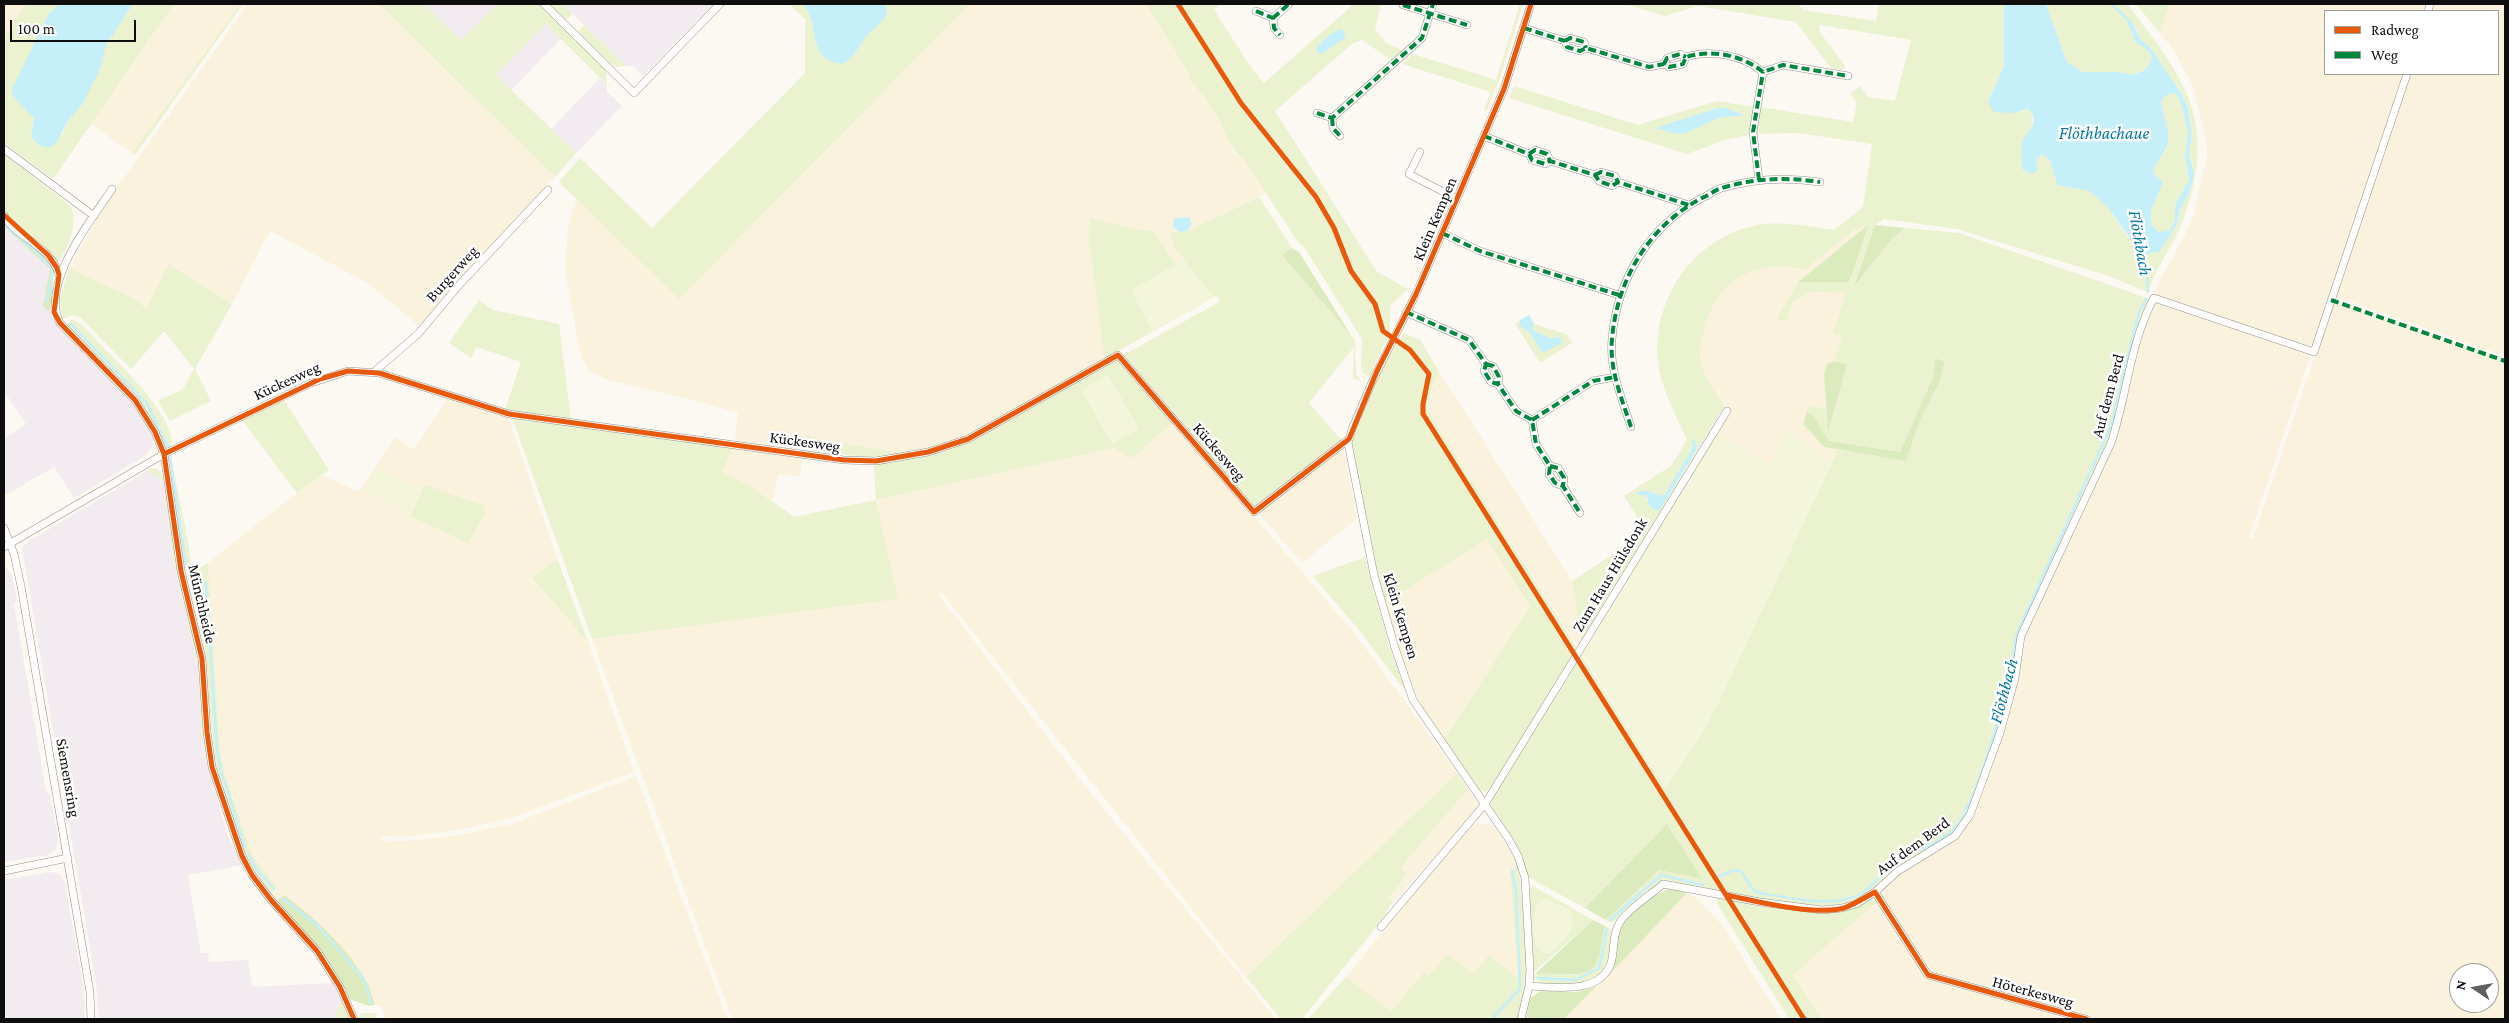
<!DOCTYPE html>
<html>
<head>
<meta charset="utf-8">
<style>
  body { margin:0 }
  #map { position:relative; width:2509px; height:1023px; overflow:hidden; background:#fcf8f2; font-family:"Crimson Pro",serif }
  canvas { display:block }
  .frame { position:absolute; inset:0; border:5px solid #0e0e0e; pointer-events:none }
  .legend { position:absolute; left:2324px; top:10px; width:175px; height:65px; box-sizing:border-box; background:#fff; border:1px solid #9f9f9f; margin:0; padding:6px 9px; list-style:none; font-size:15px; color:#0e0e0e }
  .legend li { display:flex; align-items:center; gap:10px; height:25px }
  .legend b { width:25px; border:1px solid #9f9f9f }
  .north { position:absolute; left:2449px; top:963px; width:50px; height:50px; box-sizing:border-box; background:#fff; border:1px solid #9f9f9f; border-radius:50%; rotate:282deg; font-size:14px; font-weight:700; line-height:20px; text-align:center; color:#0e0e0e }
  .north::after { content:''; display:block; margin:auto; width:18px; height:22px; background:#61605e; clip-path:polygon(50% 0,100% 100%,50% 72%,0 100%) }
  .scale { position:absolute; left:10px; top:20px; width:126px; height:22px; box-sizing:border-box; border:2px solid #0e0e0e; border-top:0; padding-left:6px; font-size:15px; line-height:18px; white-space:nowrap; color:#0e0e0e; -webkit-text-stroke:4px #fff; paint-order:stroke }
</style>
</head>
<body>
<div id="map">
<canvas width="2509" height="1023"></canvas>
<div class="frame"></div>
<ul class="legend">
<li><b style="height:6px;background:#e8590c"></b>Radweg</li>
<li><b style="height:6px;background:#00873e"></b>Weg</li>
</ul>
<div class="north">N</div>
<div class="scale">100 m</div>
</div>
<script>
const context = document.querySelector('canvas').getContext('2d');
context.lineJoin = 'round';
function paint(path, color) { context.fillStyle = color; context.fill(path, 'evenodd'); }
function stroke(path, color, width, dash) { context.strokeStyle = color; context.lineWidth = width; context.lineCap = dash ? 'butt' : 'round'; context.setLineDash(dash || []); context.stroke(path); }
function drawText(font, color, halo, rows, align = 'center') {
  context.font = font + ' "Crimson Pro",serif'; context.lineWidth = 5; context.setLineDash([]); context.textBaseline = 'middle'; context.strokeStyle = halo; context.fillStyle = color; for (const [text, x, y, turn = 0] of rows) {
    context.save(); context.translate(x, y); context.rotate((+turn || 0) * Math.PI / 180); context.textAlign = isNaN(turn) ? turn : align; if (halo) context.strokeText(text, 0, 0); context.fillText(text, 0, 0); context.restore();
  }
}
const industrial = new Path2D(`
  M424 4H497L461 40Z
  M563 4H714L643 76 634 66H626Z
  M545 24 561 39 511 90 496 75Z
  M600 78 607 85V92L622 106 576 153 551 129Z
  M4 227 50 269 48 311 51 309V316L69 338 132 402 153 432V446L145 456 74 498 54 467 4 496V439L26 424 4 391Z
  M147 471 163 481 173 558 198 666 202 737 204 736 209 771 227 834 242 865 188 875 201 953H208L209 962 248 960 252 987 333 983 342 998 333 1019H99L96 983 22 548 29 541Z
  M4 564 12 576 17 600 14 604 46 791 50 794 58 840 56 850 48 855 4 862Z
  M50 872 60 874 65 883 83 985 85 1019H4V880Z`);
const farmland = new Path2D(`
  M4 4H26L4 37Z
  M174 4H240L132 153 91 124Z
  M248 4H379L555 177 444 296 420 327 368 283 270 231 232 304 170 264 146 310 139 301 69 268 109 199Z
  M970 4H1146L1190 75V81L1215 113 1228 137 1233 152 1245 161 1266 193 1187 231 1192 224 1173 227 1179 232 1169 234 1176 250 1184 259 1176 264 1153 231 1138 230 1090 219 1089 241 1104 359 974 432 940 445 902 453 824 440 806 434 803 450 735 441 738 413 686 398 607 380 588 370 581 358 565 271 568 229 576 198 679 299Z
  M2170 4H2427L2425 11H2325V74H2404L2314 342 2306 346 2152 295 2185 235 2194 215 2207 155 2206 139 2193 86 2175 52 2160 33Z
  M2433 4H2505V356L2335 296 2410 74H2498V11H2430Z
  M1869 224 1798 282 1778 319 1786 322 1793 301 1811 292 1846 293 1833 333 1842 336 1834 361 1827 364 1824 374 1826 410 1810 405 1803 424 1824 447 1838 450 1831 465 1789 432 1769 465 1725 440 1717 432 1731 410 1713 390 1701 364 1700 348 1708 312 1714 301 1729 284 1749 272 1766 267 1788 266 1805 270 1853 231Z
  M2159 302 2311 353 2249 537 2253 539 2333 302 2505 363V1019H2094L1933 975 1925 969 1880 898 1881 890 1903 871 1958 837 1978 803 2007 721 2024 635 2106 462 2120 427 2145 321 2152 305ZM2459 973H2489V1003H2459Z
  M1439 371 1572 581 1581 641 1578 647 1425 406Z
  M448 398 508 417 558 561 549 564 532 580 563 612 584 639H587L634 772 511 818 453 831 400 837 383 835 381 840 398 842 453 836 512 824 636 776 727 1019H386L381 1005H375L366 979 358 967 324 930 276 902 269 894 277 887 252 855 225 774 220 750 208 563 263 519 322 475 358 492 395 437 414 450Z
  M1173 422 1356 635 1457 773 1246 977 942 593 938 594 1084 785 1276 1019H732L592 639 897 599 876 500 1114 448Z
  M733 447 803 457 800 477 778 474 774 497 771 500 752 487 721 472Z
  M1343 447 1357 518 1302 563 1258 512Z
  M1487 539 1530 607 1444 740 1421 706 1397 643 1385 603Z
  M1468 789 1479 805 1477 810 1393 902 1388 898 1407 874 1401 869Z
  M1476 823 1494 825 1518 864 1510 872 1518 979 1473 974 1429 976 1424 972 1391 1011 1346 977 1454 845Z
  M1687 893 1694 896 1722 925 1781 1019H1564Z
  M1877 902 1925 978 2055 1014 2057 1019H1821L1793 975Z`);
const green = new Path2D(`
  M26 4H59C46 18 40 34 31 52 22 69 18 75 12 95L34 118 32 129 62 135 68 120 82 105 100 69 105 45 133 4H174L53 179 4 143V37Z
  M240 4H243L135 155 132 153Z
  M379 4H424L461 40 497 4H538L606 70 607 85 546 24 496 75 576 153 555 177Z
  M550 4H563L573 14 566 20Z
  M789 4H970L679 299 559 182 580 158 652 228 805 73V19Z
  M1146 4H1221L1214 10 1250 66 1264 83 1354 4H1381L1375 29 1386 43 1402 50 1391 60 1362 40 1353 43 1275 111 1377 272 1408 289 1390 306V331L1370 377 1364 374 1361 369 1362 339 1304 247 1298 242 1245 161C1228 148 1227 133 1216 115 1209 103 1199 92 1190 80V75Z
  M1520 4H1523L1499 81 1486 111 1484 110 1491 92 1402 64 1413 54 1496 80Z
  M1625 4H1798L1803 10 1876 21 1879 4H2004V66L1988 102 2022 112 2029 109C2037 123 2030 130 2022 143L2036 160 2042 154 2050 160 2057 185 2089 191 2107 206 2129 239 2168 238 2176 226 2181 207 2190 191 2194 174 2189 153 2192 136 2188 108 2181 93 2150 47 2141 41 2135 26 2127 23 2133 34 2135 42 2144 47 2152 57 2150 64 2143 71 2133 75 2120 72H2083L2067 62 2046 4H2127C2187 81 2220 125 2181 225 2172 249 2154 268 2149 293L2112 277 1957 229 1884 219 1875 225 1855 282 1857 283 1890 241 1905 228 1959 233 2150 299 2140 319 2115 426 2019 634C2016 646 2016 656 2014 668 2008 706 1979 803 1956 832 1944 847 1913 856 1897 866 1883 876 1874 893 1857 900 1817 917 1706 890 1663 879L1612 923 1606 920 1659 870 1701 879 1667 824 1585 908 1528 877 1511 836 1491 805 1492 799 1571 673 1567 667 1496 780 1487 791H1480L1444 740 1530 607 1487 539 1385 603 1376 572 1351 447C1358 411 1384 365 1404 333L1420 340 1439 371 1425 406 1665 788 1703 732 1719 701 1838 450 1906 460 1920 420 1940 381 1935 358 1933 377 1900 452 1829 441 1812 414 1807 412 1810 405 1826 410 1829 431 1846 364 1834 361 1842 336 1833 333 1846 293 1811 292 1793 301 1786 322 1777 319 1798 282H1849L1869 224 1853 231 1805 270C1755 258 1715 281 1704 331 1701 342 1698 354 1702 365 1706 380 1715 393 1725 405L1581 641 1572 581 1621 549 1639 520 1624 496 1671 466 1687 440C1676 415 1661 389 1658 362 1651 295 1699 231 1766 224 1789 222 1812 227 1834 230L1863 207 1872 144 1798 133 1756 134 1760 107 1853 122 1857 102 1850 94 1860 86 1868 97 1895 101 1911 40 1820 25 1819 31 1846 67 1841 70 1831 68 1796 22 1698 6 1665 16ZM1697 443 1698 447 1659 510 1646 500V495L1638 494 1639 491H1648L1661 496 1665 494 1693 447V444Z
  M2136 4H2170L2160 33Z
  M584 25 626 66 615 67 578 32Z
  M1514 86 1638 125 1717 101 1755 107 1750 135 1724 140 1687 154 1509 98ZM1718 108H1726L1743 114 1656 128Z
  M2173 93 2177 94 2182 107 2188 132 2185 155 2189 180 2175 205V220L2170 230 2159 232 2151 225V211L2163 182 2154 174 2153 169C2176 140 2168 137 2161 103L2165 96Z
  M4 154 71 206C78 223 69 247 59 261H56L9 218 4 207Z
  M1259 197 1292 248 1282 255 1351 335 1355 341 1356 374 1360 380 1367 384 1353 378 1354 347 1309 403 1342 441 1254 507 1122 356 1221 301 1216 296 1104 359 1089 241 1090 218 1138 230 1153 231 1176 264 1184 259 1176 250 1169 233 1187 231Z
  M169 264 232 304 195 369 211 401 170 421 158 401 183 389 194 369 164 331 131 369 81 318 73 315 62 319 60 298 69 268 139 301 146 310Z
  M479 300 493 310 559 324 571 419 505 410 521 362 477 347 471 358 449 343Z
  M74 320C84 325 94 338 102 346 119 364 179 420 171 447L167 449 149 416 72 332 68 325 69 321Z
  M1520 320V326L1530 333 1541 351 1560 337 1550 338 1533 330 1534 324 1566 334 1572 343 1540 363 1515 324Z
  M1119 359 1173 422 1132 458 1114 448 876 500 898 599 592 639 512 418 733 447 722 472 752 487 794 517 876 500 874 465 942 452 978 438Z
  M284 400 329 470 297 493 242 420Z
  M806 434 824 440 902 453 875 458 803 450Z
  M171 454C177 495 188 530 192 572L208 563 220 750 225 774 252 855 277 887 269 894 254 874 245 857 216 769 203 646 183 556 169 455Z
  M152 468 159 470 166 480 201 666 204 736 201 737 198 666 173 558 163 481 147 471Z
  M425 485 485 506 483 511 486 512 468 543 410 516Z
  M1365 557 1389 645 1406 692 1359 630 1313 576Z
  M558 561 587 639H584L563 612 532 579 549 564Z
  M1457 773 1468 789 1401 868 1407 874 1388 898 1393 902 1377 926 1302 1019H1281L1246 977Z
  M1518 864 1527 945 1528 975 1518 1019H1308L1346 977 1391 1011 1424 972 1429 976 1448 954 1473 974 1489 955 1518 979 1510 872Z
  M1533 886 1593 920 1534 972 1528 890Z
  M1869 898 1877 902 1793 975 1821 1019H1789L1716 902 1718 899 1737 900 1757 906 1821 913Z
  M1605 926 1612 930C1610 943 1610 963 1602 972 1590 985 1542 993 1534 976L1538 973 1575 975 1595 965Z
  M342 998 349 1019H333Z
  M362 1013H375L377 1019H357Z`);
const forest = new Path2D(`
  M4 222 35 248 54 268 51 309 48 311 43 306 50 269 4 227Z
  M1869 224 1849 282H1798Z
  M1875 225 1905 228 1890 241 1857 283H1855Z
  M1292 248 1299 252 1351 335 1282 255Z
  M1935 358 1944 362 1940 381 1920 420 1906 461 1824 447 1803 424 1807 412 1812 414 1829 441 1900 452 1933 377Z
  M1834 361 1847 364 1828 433 1824 374 1827 364Z
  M1667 824 1702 879 1659 870 1606 920 1585 908Z
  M1670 889 1687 893 1610 974C1616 961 1613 945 1618 931 1625 913 1652 895 1670 889Z
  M284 895C312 915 346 947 364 977 370 985 372 996 375 1005L369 1006 349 999 317 946 276 902Z
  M1593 920 1605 926C1602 938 1601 955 1595 965 1586 981 1550 971 1535 974Z
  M1597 986 1564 1019H1526L1530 998 1541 991 1577 992Z`);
const pitch = new Path2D(`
  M1184 260 1214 297 1152 331 1131 290Z
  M1108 374 1139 429 1112 444 1081 390Z
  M1717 432 1725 440 1769 465 1789 432 1831 465 1719 701 1703 732 1665 789 1583 654Z
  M376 468 420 490 409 513 365 491Z
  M1546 899 1570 910C1578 932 1565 938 1551 953 1529 959 1530 911 1540 900Z`);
const water = new Path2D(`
  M59 4H133L106 45 100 69 82 105 68 120 56 144 48 148 39 145 31 137 34 118 12 95V89L48 15Z
  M802 4H885C893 19 873 27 866 37 856 49 849 72 829 60 807 47 821 23 802 4Z
  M2004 4H2046L2067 62 2083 72H2120L2133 75 2143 71 2150 64 2152 56 2144 47 2135 42 2133 34 2127 23 2131 20 2141 40 2150 47 2181 93 2188 108 2192 136 2189 153 2194 174 2190 191 2181 207 2176 226 2159 252 2142 255 2107 206 2089 191 2057 185 2050 160 2042 154 2036 160 2038 170 2032 174 2022 169C2022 161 2021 152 2022 145 2024 129 2042 128 2029 109L2011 113 1994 112 1988 102 2004 66ZM2173 93 2177 94 2182 107 2188 132 2185 155 2189 180 2175 205V220L2170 230 2159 232 2151 225V211L2163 182 2154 174 2153 169C2175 139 2169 138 2161 103L2165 96Z
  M1341 29 1345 32 1344 39 1323 53 1318 54 1317 47 1329 35Z
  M1718 108H1726L1744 115 1718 118 1686 133 1678 134 1655 128Z
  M1189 217 1192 224 1187 231 1179 232 1173 227 1174 218Z
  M1529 315 1534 324 1533 330 1550 338 1560 337 1562 343 1544 352 1541 351 1530 333 1520 326V320Z
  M1694 440 1698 447 1659 511 1650 507 1646 495H1636L1639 491H1648L1661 496 1665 494 1693 447 1692 441Z`);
const stream = new Path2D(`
  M2112 4 2130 22
  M4 225 33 249 53 270 47 301
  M2141 253 2147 272 2148 291
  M71 324 146 402 168 447
  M170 456 186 568 189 573 206 584 217 748 220 767 245 847
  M189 574 200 614 209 619
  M248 854 257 870 274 889
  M1717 877 1734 870 1741 871 1755 892C1784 897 1833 909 1860 894 1876 885 1884 868 1900 859 1916 851 1941 842 1953 830 1977 806 2003 704 2011 669 2014 656 2014 644 2018 631L2111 426 2138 315 2146 299
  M282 898 318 926 365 981 371 1004
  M1610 920 1661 875 1703 885
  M1538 978 1575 980 1599 968 1607 929
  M1492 1019 1520 989 1516 891 1512 871`);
const street = new Path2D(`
  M544 4 634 93 720 4
  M1403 5 1467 25
  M1256 11 1273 18 1274 28 1280 35
  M2428 11 2430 4
  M1273 18 1289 4
  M1524 28 1565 41 1567 47 1580 51 1586 48 1649 67 1664 64 1669 67 1683 64 1686 57C1712 49 1742 55 1763 72L1783 65 1848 76
  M1565 41 1570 38 1584 42 1586 48
  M1664 64 1667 58 1680 54 1686 57
  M1317 113 1332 118 1422 38 1433 4
  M1332 118 1333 128 1340 136
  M1484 136 1529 154 1532 160 1545 164 1550 161 1595 175 1599 181 1612 186 1618 182 1689 205
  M4 149 94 216
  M1420 152 1409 174 1457 199
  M1529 154 1535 150 1547 154 1550 161
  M1595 175 1601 172 1615 176 1618 182
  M1759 180 1753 132 1763 72
  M112 189C90 222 40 283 60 323L135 400 155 432 164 454 181 571 202 659 207 732 212 767 242 856 252 875 271 900 317 951 340 987 354 1019
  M4 215C14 237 51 245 59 275
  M1442 233 1480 251 1619 295
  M1406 312 1469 340 1486 364 1484 371 1491 382 1498 384 1516 411 1532 420 1536 444 1550 466 1549 474 1555 483 1563 486 1580 513
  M1486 364 1493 366 1499 377 1498 384
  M374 372 418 334 460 284 548 190
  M1532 420 1593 381 1615 377
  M1631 427C1622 399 1609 369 1612 339 1617 279 1649 226 1702 198 1709 195 1715 190 1722 188 1755 178 1787 177 1820 182
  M1550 466 1558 468 1564 478 1563 486
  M4 528 14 554 21 586 90 992 91 1019
  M4 547 164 454 311 383 348 371 379 373 509 414 844 460 876 461 928 452 968 439 1118 355 1254 512 1349 439
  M4 871 68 858
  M1875 892 1928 975 2086 1019
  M1381 927 1485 804 1727 411
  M1529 986C1555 987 1600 995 1611 963 1615 949 1612 934 1620 922 1627 910 1652 894 1663 884L1760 902 1822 910 1842 908 1856 904 1875 892 1898 871 1955 836 1970 815 2000 733 2015 678 2021 636 2111 443C2127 396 2130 342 2154 298L2314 352 2407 74
  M1521 1019 1529 986 1530 970 1525 878 1518 856 1508 838 1413 700 1395 648 1374 575 1348 443 1352 429 1372 382 1416 294 1504 89 1531 4`);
const quiet = new Path2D(`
  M1403 5 1467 25
  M1256 11 1273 18 1274 28 1280 35
  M1273 18 1289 4
  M1524 28 1565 41 1567 47 1580 51 1586 48 1649 67 1664 64 1669 67 1683 64 1686 57C1712 49 1742 55 1763 72L1783 65 1848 76
  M1565 41 1570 38 1584 42 1586 48
  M1664 64 1667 58 1680 54 1686 57
  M1317 113 1332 118 1422 38 1433 4
  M1332 118 1333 128 1340 136
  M1484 136 1529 154 1532 160 1545 164 1550 161 1595 175 1599 181 1612 186 1618 182 1689 205
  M1529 154 1535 150 1547 154 1550 161
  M1595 175 1601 172 1615 176 1618 182
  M1759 180 1753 132 1763 72
  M1442 233 1480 251 1619 295
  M2331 300 2505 361
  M1406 312 1469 340 1486 364 1484 371 1491 382 1498 384 1516 411 1532 420 1536 444 1550 466 1549 474 1555 483 1563 486 1580 513
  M1486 364 1493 366 1499 377 1498 384
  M1532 420 1593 381 1615 377
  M1631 427C1622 399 1609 369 1612 339 1617 279 1649 226 1702 198 1709 195 1715 190 1722 188 1755 178 1787 177 1820 182
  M1550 466 1558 468 1564 478 1563 486`);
const cycleway = new Path2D(`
  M1178 4 1241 103 1316 197 1334 228 1351 271 1375 304 1383 331 1410 350 1429 374 1423 404V414L1804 1019
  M4 215 48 255 57 268 59 275 54 312 60 323 135 400 155 432 164 454 181 571 202 659 207 732 212 767 242 856 252 875 271 900 317 951 340 987 354 1019
  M164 454 320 379 348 371 379 373 509 414 844 460 876 461 928 452 968 439 1118 355 1254 512 1349 439 1377 371 1416 294 1504 89 1531 4
  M1726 895C1756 901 1814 916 1844 908 1855 904 1864 898 1875 892L1928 975 2086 1019`);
const streetNames = [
  ["Klein Kempen",1435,219,-67],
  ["Burgerweg",452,274,-48],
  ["Kückesweg",287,381,-25],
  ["Auf dem Berd",2108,396,-75],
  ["Kückesweg",805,442,8],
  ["Kückesweg",1219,452,49],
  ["Zum Haus Hülsdonk",1610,575,-59],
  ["Münchheide",202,604,77],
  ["Klein Kempen",1401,616,73],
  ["Siemensring",68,778,80],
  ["Auf dem Berd",1913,846,-36],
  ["Höterkesweg",2033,992,15]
];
const waterNames = [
  ["Flöthbachaue",2104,133],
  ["Flöthbach",2140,243,80],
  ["Flöthbach",2004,691,-75]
];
paint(industrial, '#f2ebef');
paint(farmland, '#faf2dd');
paint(green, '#eaf2d0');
paint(forest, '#dcebbd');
paint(pitch, '#f3f6da');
paint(water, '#c5eff9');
stroke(stream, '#c5eff9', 2.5);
stroke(street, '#959391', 8);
stroke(street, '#fffefd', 7);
stroke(quiet, '#00873e', 4, [8, 4]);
stroke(cycleway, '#e8590c', 5);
drawText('16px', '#0e0e0e', '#fff', streetNames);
drawText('italic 18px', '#0b7aa4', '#fff', waterNames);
</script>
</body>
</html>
